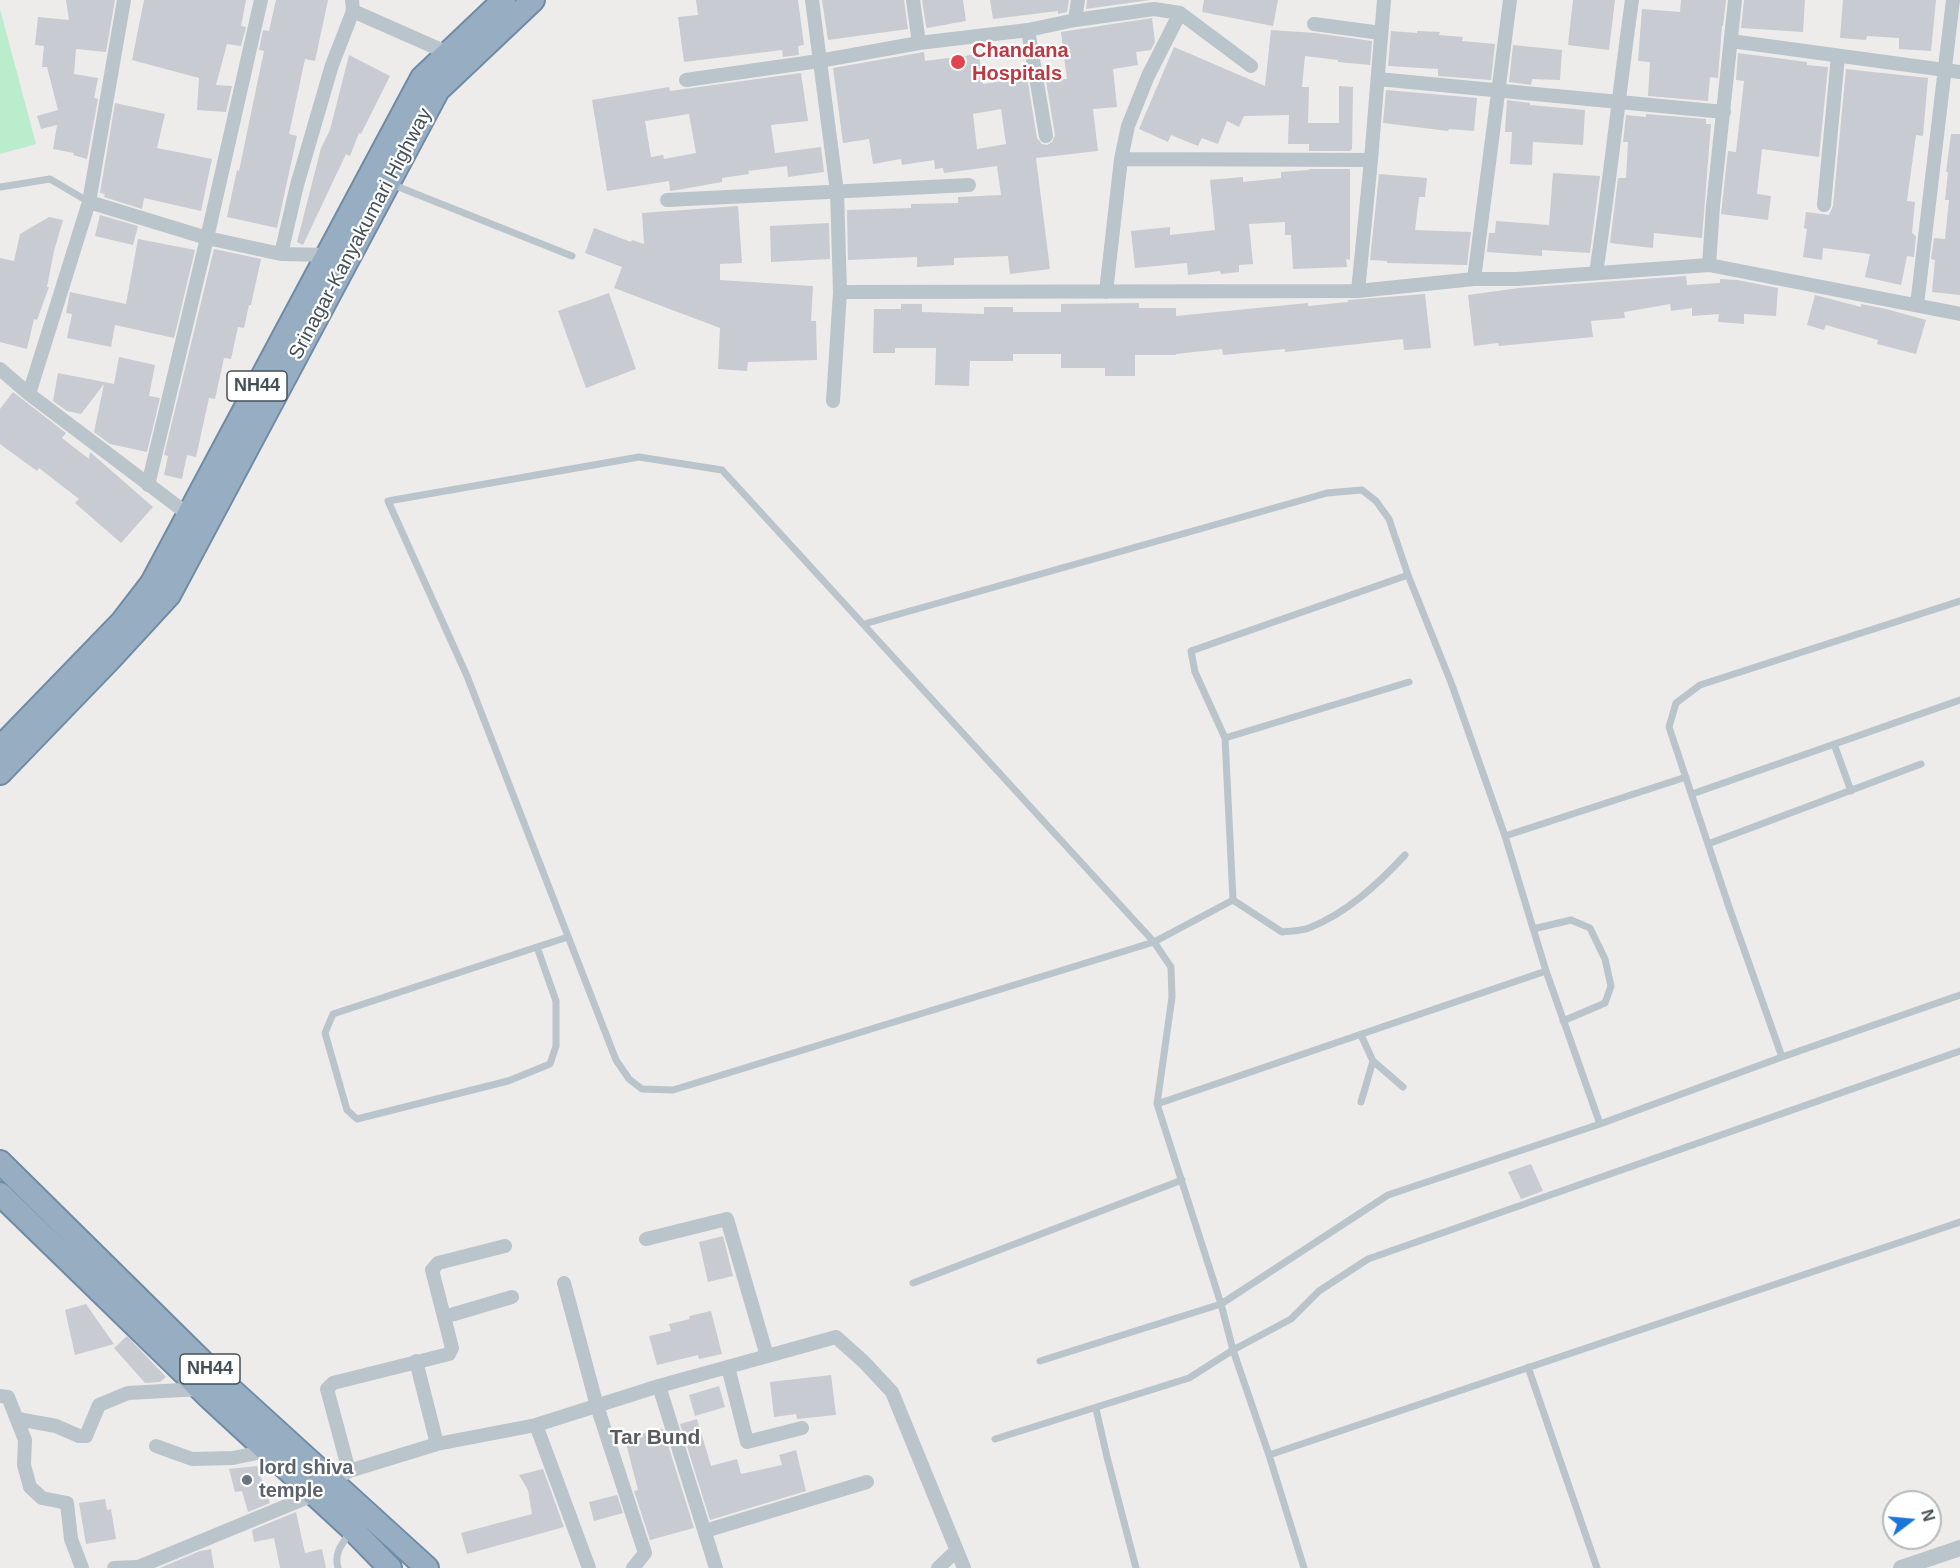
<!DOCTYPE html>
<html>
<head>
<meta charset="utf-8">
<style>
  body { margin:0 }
  #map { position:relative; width:1960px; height:1568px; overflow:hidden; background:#eeebeb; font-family:Helvetica,sans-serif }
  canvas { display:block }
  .north { position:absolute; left:1882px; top:1490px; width:60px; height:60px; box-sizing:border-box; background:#fff; border:2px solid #b4b9bc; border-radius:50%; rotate:74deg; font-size:16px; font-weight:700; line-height:24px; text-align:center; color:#445058 }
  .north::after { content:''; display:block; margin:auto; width:21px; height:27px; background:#1c76d8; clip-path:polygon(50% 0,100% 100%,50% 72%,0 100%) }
</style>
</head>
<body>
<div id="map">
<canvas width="1960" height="1568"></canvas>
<div class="north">N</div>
</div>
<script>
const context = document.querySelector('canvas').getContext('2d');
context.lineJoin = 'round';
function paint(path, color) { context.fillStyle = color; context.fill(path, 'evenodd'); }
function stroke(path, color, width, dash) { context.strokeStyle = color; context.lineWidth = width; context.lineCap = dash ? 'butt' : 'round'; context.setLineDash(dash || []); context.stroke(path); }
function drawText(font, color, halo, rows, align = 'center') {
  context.font = font + ' Helvetica,sans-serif'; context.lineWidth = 4.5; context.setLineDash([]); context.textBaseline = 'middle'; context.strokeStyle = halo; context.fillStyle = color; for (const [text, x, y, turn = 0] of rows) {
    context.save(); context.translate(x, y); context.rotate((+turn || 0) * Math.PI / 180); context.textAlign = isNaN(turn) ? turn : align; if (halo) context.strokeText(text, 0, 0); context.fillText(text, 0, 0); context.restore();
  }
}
const green = new Path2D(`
  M0 9 36 144 0 154Z`);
const building = new Path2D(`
  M66 0H115L106 52 76 49 74 74 98 78 94 98 98 99 87 159 73 155 74 153 53 149 57 125 41 129 37 116 58 110 47 67H42L44 46 35 45 38 17 69 20Z
  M144 0H246L241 26 246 27 241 46 227 44 216 85 232 86 226 112 197 110 199 78 132 60Z
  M276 0H328L315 61 305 59 289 134 297 136 277 228 227 217 237 170 239 171 264 51 259 50 263 30 269 31Z
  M696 0H798L804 45 798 46 799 55 783 57 782 50 684 62 678 17 698 15Z
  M822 0H904L908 29 828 40Z
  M922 0H963L966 21 927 28 926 26Z
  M990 0H1069L1067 12 1058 14V11L993 19Z
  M1087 0H1150L1086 9Z
  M1204 0H1278L1273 26 1202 12Z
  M1573 0H1615L1609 50 1568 45Z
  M1681 0H1726L1723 26H1722L1718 78 1710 77 1708 101 1648 96 1650 62 1638 61 1642 9 1680 12Z
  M1744 0H1805L1803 32 1741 28Z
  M1843 0H1936L1931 51 1899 49V38L1867 36 1866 40 1840 38Z
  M1152 18 1155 42 1151 50 1136 52 1138 65 1113 69 1117 107 1093 109 1098 151 1036 158 1050 269 1010 274 1008 256 954 258V265L917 267V257L848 260 847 210 911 208V204L958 203V197L1001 195 997 166 944 173 943 168 935 169 934 160 902 165 901 159 873 164 869 139 843 143 833 68 924 52 925 61 979 54 983 84 1027 77 1037 138 1042 144 1047 145 1052 142 1055 135 1046 81 1067 79 1061 32ZM1001 109 1006 144 977 149 973 114Z
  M1271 30 1315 33 1372 41 1370 65 1338 62V60L1305 56 1302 87H1309L1308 123H1339V86L1353 87 1352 149 1350 151H1309V144H1288L1289 115 1244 116 1239 127 1227 121 1218 144 1202 138 1198 146 1171 135 1168 142 1139 129 1174 47 1265 86Z
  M1391 31 1417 33V31L1440 32 1439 35 1463 37 1462 41 1495 44 1491 80 1438 76V69L1388 66Z
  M1513 45 1562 50 1560 80 1532 79 1531 85 1509 82Z
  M1738 53 1807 62V65L1828 67 1819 157 1762 149 1757 194 1771 196 1768 220 1721 214 1728 151 1736 152 1744 81 1736 80Z
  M349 55 390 76 361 134 359 133 350 156 346 154 303 245 297 242 321 148 330 130Z
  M1846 69 1928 78 1923 136 1916 135 1907 201 1915 202 1912 233 1916 236 1914 257 1907 256 1901 285 1865 277 1870 254 1823 248 1822 260 1803 257 1807 229 1804 228 1806 212 1829 215 1833 206Z
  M801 73 808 121 771 125 775 153 821 147 824 172 788 177 787 166 748 171 749 174 722 178V182L677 190 670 191 669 181 607 191 592 100 669 87 670 91ZM689 114 696 153 664 159 663 155 651 157 645 121Z
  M1386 90 1477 98 1474 131 1449 129 1448 131 1383 123Z
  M1507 100 1530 103V105L1585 110 1583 145 1533 142 1532 165 1510 164 1512 132H1505Z
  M115 103 165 114 157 148 212 159 201 211 144 198 142 209 104 197 105 194 100 193Z
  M1646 114 1706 119V124H1711L1702 238 1654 233 1653 248 1610 243 1618 178H1626L1628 142H1623L1626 115 1646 117Z
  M1951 134H1960V295L1932 292 1935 260 1931 259 1934 238 1945 239 1949 200H1945L1948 172H1946Z
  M1309 169H1350V260L1346 259 1347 267 1293 269 1291 235H1285V222L1249 224 1253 264 1239 265V272L1221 274 1220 271 1188 275 1187 263 1135 268 1131 231 1170 227V235L1215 230 1210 180 1243 177V182L1281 178V172L1309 170Z
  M1553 173 1600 176 1590 253 1542 250V256L1487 252 1489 233H1495L1496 221 1549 225Z
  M1379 174 1427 178 1425 197H1419L1415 230 1471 232 1467 265 1387 263V261L1370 260Z
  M738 206 742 263 720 264V280L813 286 811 321H816L817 360 748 362 747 371 718 369 720 328 614 288 622 267 585 253 594 228 631 242 632 240 644 244 642 213Z
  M100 215 138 226 133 245 95 236Z
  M49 217 63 220 54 251 47 287H49L37 320 34 319 27 349 0 342V258L14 261 20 234Z
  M829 223 830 259 771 262 770 226Z
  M138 239 195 250 174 338 115 325 111 347 67 338 72 314 66 313 70 292 126 304Z
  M214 249 261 259 251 305H249L244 328 238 327 231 359 224 358 215 399 209 398 196 457 187 455 182 479 164 475 168 456 164 455Z
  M1686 276 1687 285 1720 283V279L1737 280 1778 288 1776 316 1744 314V324L1718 322 1719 314 1692 316V308L1671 311 1670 304 1624 312 1625 318 1591 321 1593 337 1499 346 1498 343 1474 346 1468 295 1519 288Z
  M609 293 636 369 586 388 558 311Z
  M1425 294 1431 348 1404 350 1403 339 1285 352V349L1223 355 1222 349 1176 354V355H1135V376H1105V368H1061V354H1013V361H970L969 386 935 385 936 348H895V353H873L874 309H901V304H922V312L984 314V307H1013V312H1061V304L1139 303V308H1176V316L1308 303V306L1348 302V300Z
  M1815 295 1861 307V304L1886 309 1926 320 1916 354 1877 344 1878 340 1826 325 1824 330 1807 325Z
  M119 357 155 365 149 396 160 398 147 452 110 444 94 432 104 384 81 414 67 411 53 401 58 373 114 384Z
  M13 392 66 433 62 438 89 459 90 452 153 507 121 543 75 503 79 499 39 468 37 471 0 444V409Z
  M1531 1164 1543 1191 1521 1199 1508 1172Z
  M723 1236 733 1276 708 1282 699 1242Z
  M86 1304 114 1344 75 1355 65 1310Z
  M711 1311 722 1354 699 1359 698 1355 657 1365 649 1336 671 1331 669 1324 690 1319 689 1316Z
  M127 1336 166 1377 160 1382 145 1383 114 1348Z
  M831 1375 836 1415 797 1419 796 1414 774 1417 770 1382Z
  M719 1386 725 1407 695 1416 689 1395Z
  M697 1419 711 1466 737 1459 741 1474 782 1465 779 1455 796 1450 806 1491 710 1520 680 1424Z
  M661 1429H663L694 1528 650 1540 634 1491 638 1490 625 1439Z
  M257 1466 270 1503 248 1512 242 1491 235 1492 229 1469Z
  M543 1469 564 1527 467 1554 461 1533 532 1514 528 1490 519 1475Z
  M617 1495 623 1513 594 1521 589 1502Z
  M105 1499 107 1510 111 1509 116 1539 86 1544 79 1503Z
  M296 1512 305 1553 322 1549 326 1568H280L274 1538 254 1542 252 1530Z
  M211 1549 214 1568H160L200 1551Z`);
const service = new Path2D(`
  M391 184 572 256
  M0 187 50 179 89 202
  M864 624 1327 493 1362 490 1376 501 1389 519 1408 575 1452 685 1505 836 1546 971 1600 1124
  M1225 738 1195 672 1191 651 1408 575
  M1834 744 1851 791
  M1692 794 1960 700
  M1505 836 1686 777
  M1708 844 1921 764
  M1233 900 1225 738 1409 682
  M1533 929 1571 920 1590 928 1605 959 1611 986 1605 1003 1563 1021
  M537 947 556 1001V1046L550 1064 508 1081 357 1119 347 1110 325 1033 333 1014 537 947 568 937
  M1361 1035 1373 1061 1403 1087
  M1782 1057 1729 907 1669 727 1676 703 1700 685 1960 601
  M1361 1102 1373 1061
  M1157 1104 1546 971
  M913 1283 1182 1180
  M1040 1361 1221 1304 1388 1195 1600 1124 1782 1057 1960 995
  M1528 1367 1597 1568
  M1096 1409 1107 1457 1136 1568
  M995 1439 1189 1378 1233 1350 1291 1319 1319 1291 1368 1259 1960 1051
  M1269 1455 1960 1222
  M338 1568C334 1553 341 1545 350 1533
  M1304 1568 1269 1455 1233 1350 1221 1304 1157 1104 1172 997 1171 967 1154 942 722 470 639 457 388 501 467 676 616 1060 629 1079 642 1089 673 1090 1154 942 1233 900 1282 932C1291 931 1301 931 1309 928 1347 913 1378 884 1405 855`);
const minor = new Path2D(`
  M261 0 207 238 281 254
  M352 0 353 11 448 53
  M812 0 837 192 840 292 833 401
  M913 0 919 43
  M1075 20 1078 0
  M1314 24 1381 33
  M1028 30 1046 136
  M1731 41 1960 72
  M1378 79 1724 112
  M686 80 819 61 919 43 1028 30 1075 20 1154 9 1180 13 1251 66
  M1121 159 1371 160
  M667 200 969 185
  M89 202 207 238 148 485
  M1824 205 1838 56
  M328 255 281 254 297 185 332 65 353 11
  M1709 265 1713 206 1735 0
  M1596 273C1610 183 1619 91 1632 0
  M1474 279 1510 0
  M1358 291 1371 160 1384 0
  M840 292 1358 291 1474 279H1517L1709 265 1960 314
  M1106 292 1121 159 1128 126 1148 76 1180 13
  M1917 305 1953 0
  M0 369 29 394 189 515
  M29 394 89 202 124 0
  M646 1239 727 1219 767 1356
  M564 1283 597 1406 645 1553 633 1568
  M444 1317 512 1297
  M416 1361 437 1444
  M728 1367 747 1442 802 1428
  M659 1386 716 1568
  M0 1396 8 1397 25 1440 24 1465 30 1487 42 1498 67 1503 71 1539 82 1568
  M18 1419 56 1426 79 1436H86L99 1405 128 1393 200 1389
  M536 1425 589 1568
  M156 1446 192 1459 233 1458 267 1451
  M349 1471 327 1389 333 1383 449 1354 452 1348 432 1270 438 1263 505 1246
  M331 1482 349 1471 437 1444 536 1425 659 1386 836 1337 864 1362 892 1392 964 1568
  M705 1531 867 1482
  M114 1568 136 1567
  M136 1568 313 1495
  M938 1568 957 1550`);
const tertiary = new Path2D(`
  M1901 1568 1960 1548`);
const trunk = new Path2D(`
  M0 748 122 622 152 583 422 78 504 0
  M0 773 111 658 169 595 438 90 533 0
  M0 1162 226 1385 427 1568
  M0 1194 212 1400 352 1529 390 1568`);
const markers = [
  [958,62,8,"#e0444e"],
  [247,1480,6,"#6b7280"]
];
const shields = [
  [257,386,60],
  [210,1369,60]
];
const shieldNames = [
  ["NH44",257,386],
  ["NH44",210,1369]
];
const healthNames = [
  ["Chandana",972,51],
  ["Hospitals",972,74]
];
const streetNames = [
  ["Srinagar-Kanyakumari Highway",361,234,-62]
];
const worshipNames = [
  ["lord shiva",259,1468],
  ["temple",259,1491]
];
const neighbourhoodNames = [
  ["Tar Bund",655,1438]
];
paint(green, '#b9edcb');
paint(building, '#c8cbd1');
stroke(trunk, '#6f8ba6', 26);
stroke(service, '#bac4cb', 7);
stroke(minor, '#bac4cb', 14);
stroke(tertiary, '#bac4cb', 16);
stroke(trunk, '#97aec2', 22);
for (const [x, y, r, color] of markers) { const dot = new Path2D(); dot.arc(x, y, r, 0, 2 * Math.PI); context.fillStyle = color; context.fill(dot); stroke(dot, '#fff', 2); }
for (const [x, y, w] of shields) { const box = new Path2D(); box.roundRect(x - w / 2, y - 15, w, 30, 4.5); context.fillStyle = '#fff'; context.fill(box); stroke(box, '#445058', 1.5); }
drawText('bold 18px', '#445058', null, shieldNames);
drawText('bold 20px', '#be3a42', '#fff', healthNames, 'left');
drawText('20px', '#445058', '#fff', streetNames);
drawText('bold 20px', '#5b616d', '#fff', worshipNames, 'left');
drawText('bold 21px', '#585c60', '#fff', neighbourhoodNames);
</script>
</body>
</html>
